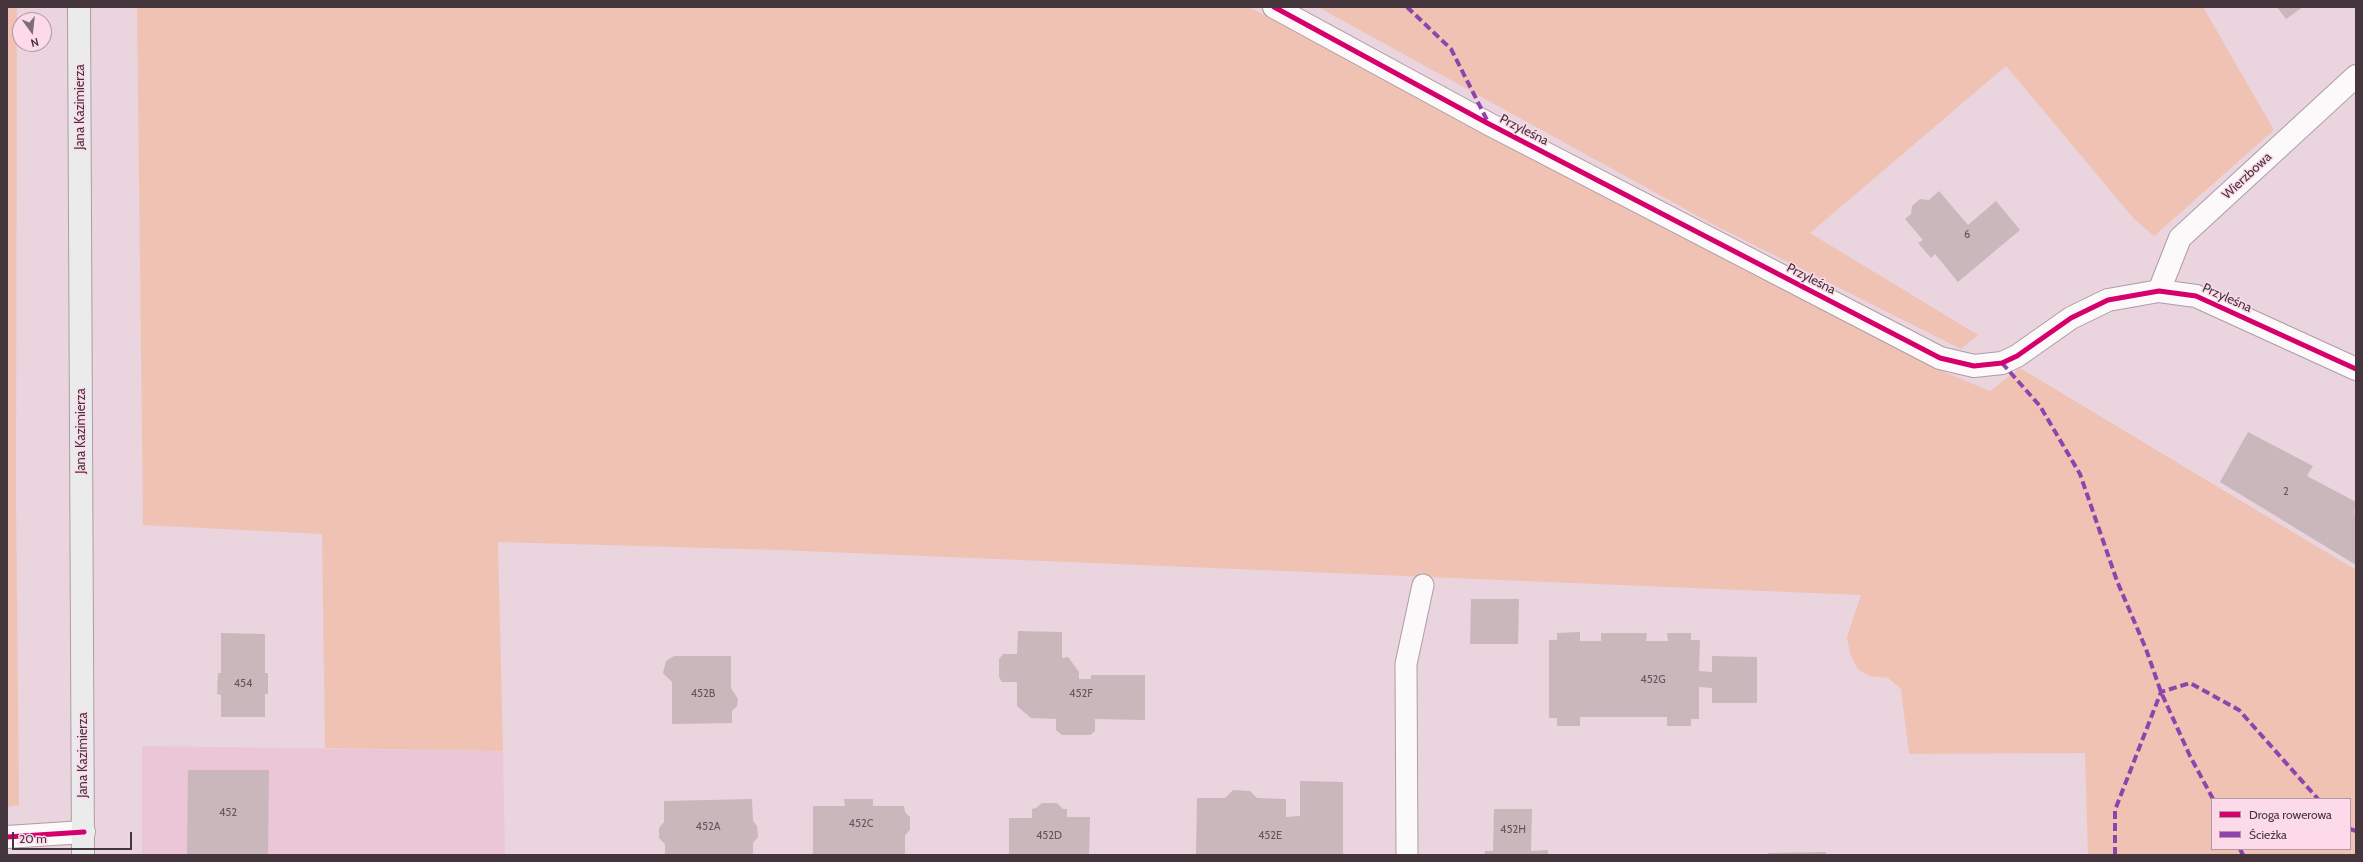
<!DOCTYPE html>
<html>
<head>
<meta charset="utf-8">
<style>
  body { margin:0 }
  #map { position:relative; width:2363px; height:862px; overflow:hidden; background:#ead4de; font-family:Cabin,sans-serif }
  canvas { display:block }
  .frame { position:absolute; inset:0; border:8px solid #45353c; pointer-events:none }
  .legend { position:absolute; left:2211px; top:798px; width:140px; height:52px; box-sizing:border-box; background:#fcdae9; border:1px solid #b398a4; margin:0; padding:5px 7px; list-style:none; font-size:12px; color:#45353c }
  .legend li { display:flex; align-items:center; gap:8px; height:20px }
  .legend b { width:20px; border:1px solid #b398a4 }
  .north { position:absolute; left:12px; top:12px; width:40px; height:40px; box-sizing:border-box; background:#fcdae9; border:1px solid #b398a4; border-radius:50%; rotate:165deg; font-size:11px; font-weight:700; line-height:16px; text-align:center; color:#45353c }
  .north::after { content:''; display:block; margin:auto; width:14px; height:18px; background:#7f6d75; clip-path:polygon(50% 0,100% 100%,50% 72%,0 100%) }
  .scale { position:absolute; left:12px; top:832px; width:120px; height:18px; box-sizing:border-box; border:2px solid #45353c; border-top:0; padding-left:5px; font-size:12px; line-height:14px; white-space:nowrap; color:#45353c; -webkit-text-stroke:3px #fcdae9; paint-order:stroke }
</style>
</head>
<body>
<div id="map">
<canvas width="2363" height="862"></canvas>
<div class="frame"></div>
<ul class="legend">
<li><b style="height:5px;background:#d6006c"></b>Droga rowerowa</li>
<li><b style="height:5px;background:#8e44ad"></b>Ścieżka</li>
</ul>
<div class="north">N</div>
<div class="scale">20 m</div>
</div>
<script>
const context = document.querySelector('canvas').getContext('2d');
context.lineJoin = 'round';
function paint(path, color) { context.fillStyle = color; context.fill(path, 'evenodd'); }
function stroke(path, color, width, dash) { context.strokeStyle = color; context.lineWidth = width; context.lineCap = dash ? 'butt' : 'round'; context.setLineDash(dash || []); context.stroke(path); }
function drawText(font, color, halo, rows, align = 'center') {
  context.font = font + ' Cabin,sans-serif'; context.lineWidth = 3; context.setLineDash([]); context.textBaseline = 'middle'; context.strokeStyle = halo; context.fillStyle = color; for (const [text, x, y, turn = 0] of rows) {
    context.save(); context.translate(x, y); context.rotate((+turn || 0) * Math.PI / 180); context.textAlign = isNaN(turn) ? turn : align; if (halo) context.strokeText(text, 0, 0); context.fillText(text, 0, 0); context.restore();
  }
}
const built = new Path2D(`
  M142 746 503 751 505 855H142Z`);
const green = new Path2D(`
  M7 7H17L16 494 19 805 7 807Z
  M137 7H1249L1935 368 1990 391 2020 368 2356 570V855H2088L2085 753 1909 754 1901 689 1888 678 1870 676 1858 670 1850 654 1847 637 1861 595 779 550 498 542 503 751 325 748 322 534 143 525ZM2212 799H2350V849H2212Z
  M1318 7H2203L2274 130 2154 236 2135 220 2006 66 1810 233 1978 335 1961 349 1716 226Z`);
const building = new Path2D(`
  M2277 7H2303L2286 19Z
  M1939 191 1968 225 1996 201 2020 230 1958 282 1935 254 1931 258 1918 243 1923 240 1905 219 1911 214 1912 206 1920 199 1929 200Z
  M2248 432 2313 466 2307 476 2356 502 2354 513 2356 514V565L2220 482Z
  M1471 599H1519L1518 644H1470Z
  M1018 631 1062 632V658L1068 657 1079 672V679H1091V675H1145V720L1095 719V731L1090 735H1062L1056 730V719L1031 718 1017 706V682H1002L999 677V659L1003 654H1017Z
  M1580 632V641H1601V633H1647L1646 641H1668L1667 633H1691V640H1700L1699 671 1712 672V656L1757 657V703H1712V688L1699 687V719H1691V726H1667V717H1580V726H1557V718H1549V640H1557V633Z
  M221 633 265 634V673H268V694H265V717H221V695L217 694 218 673H221Z
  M674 656H731V688L738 699 737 706 732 711V723L672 724V682L663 673 666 661Z
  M188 770H269L268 855H187Z
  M1300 781 1343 782V855H1196L1197 798H1225L1233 790 1250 791 1257 798 1286 799V817L1300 816Z
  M752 799 753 821 757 826 758 837 753 843V855H665V844L659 838V828L664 822V801Z
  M844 799H873V806H904L905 812 910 817V830L905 835V855H813V806H845Z
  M1042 803H1057L1063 809H1067V817H1090L1089 855H1009V818H1032V809L1036 808Z
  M1494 809H1532L1531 851 1548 850V855H1485V851H1493Z
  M1826 852V855H1768V853Z`);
const service = new Path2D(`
  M1407 855 1406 664 1423 585`);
const minor = new Path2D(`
  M1274 7 1489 124 1940 358 1974 366 2002 363 2017 356 2071 318 2108 300 2159 291 2196 296 2356 369
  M2159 291 2180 238 2356 76
  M7 837 84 832`);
const secondary = new Path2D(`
  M79 7 83 855`);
const quiet = new Path2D(`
  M1407 7 1451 49 1488 122
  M2002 363 2040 406 2080 474 2117 581 2146 649 2161 692 2190 756 2213 799
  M2350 829 2356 831
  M2240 849 2243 855
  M2115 855V810L2161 692 2190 683 2239 710 2318 799`);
const cycleway = new Path2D(`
  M1274 7 1489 124 1940 358 1974 366 2002 363 2017 356 2071 318 2108 300 2159 291 2196 296 2356 369
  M7 837 84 832`);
const numberNames = [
  ["6",1967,235],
  ["2",2286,492],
  ["452G",1653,680],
  ["454",243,684],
  ["452B",703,694],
  ["452F",1081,694],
  ["452",228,813],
  ["452C",861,824],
  ["452A",708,827],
  ["452H",1513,830],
  ["452D",1049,836],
  ["452E",1270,836]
];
const streetNames = [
  ["Jana Kazimierza",80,107,-90],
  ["Przyleśna",1524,130,27],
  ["Wierzbowa",2247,176,-43],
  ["Przyleśna",1811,279,27],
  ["Przyleśna",2227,298,24],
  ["Jana Kazimierza",81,431,-90],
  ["Jana Kazimierza",83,755,-90]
];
paint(built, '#ebc6d7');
paint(green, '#f0c2b4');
paint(building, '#c9b7bc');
stroke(service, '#ae9ca4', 23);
stroke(minor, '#ae9ca4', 24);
stroke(secondary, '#ae9ca4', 24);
stroke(service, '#fcf9fa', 21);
stroke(minor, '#fcf9fa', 22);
stroke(secondary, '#ecebec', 22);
stroke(quiet, '#8e44ad', 4, [8, 4]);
stroke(cycleway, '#d6006c', 5);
drawText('11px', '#66565c', null, numberNames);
drawText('13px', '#45353c', '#fcdae9', streetNames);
</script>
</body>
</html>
